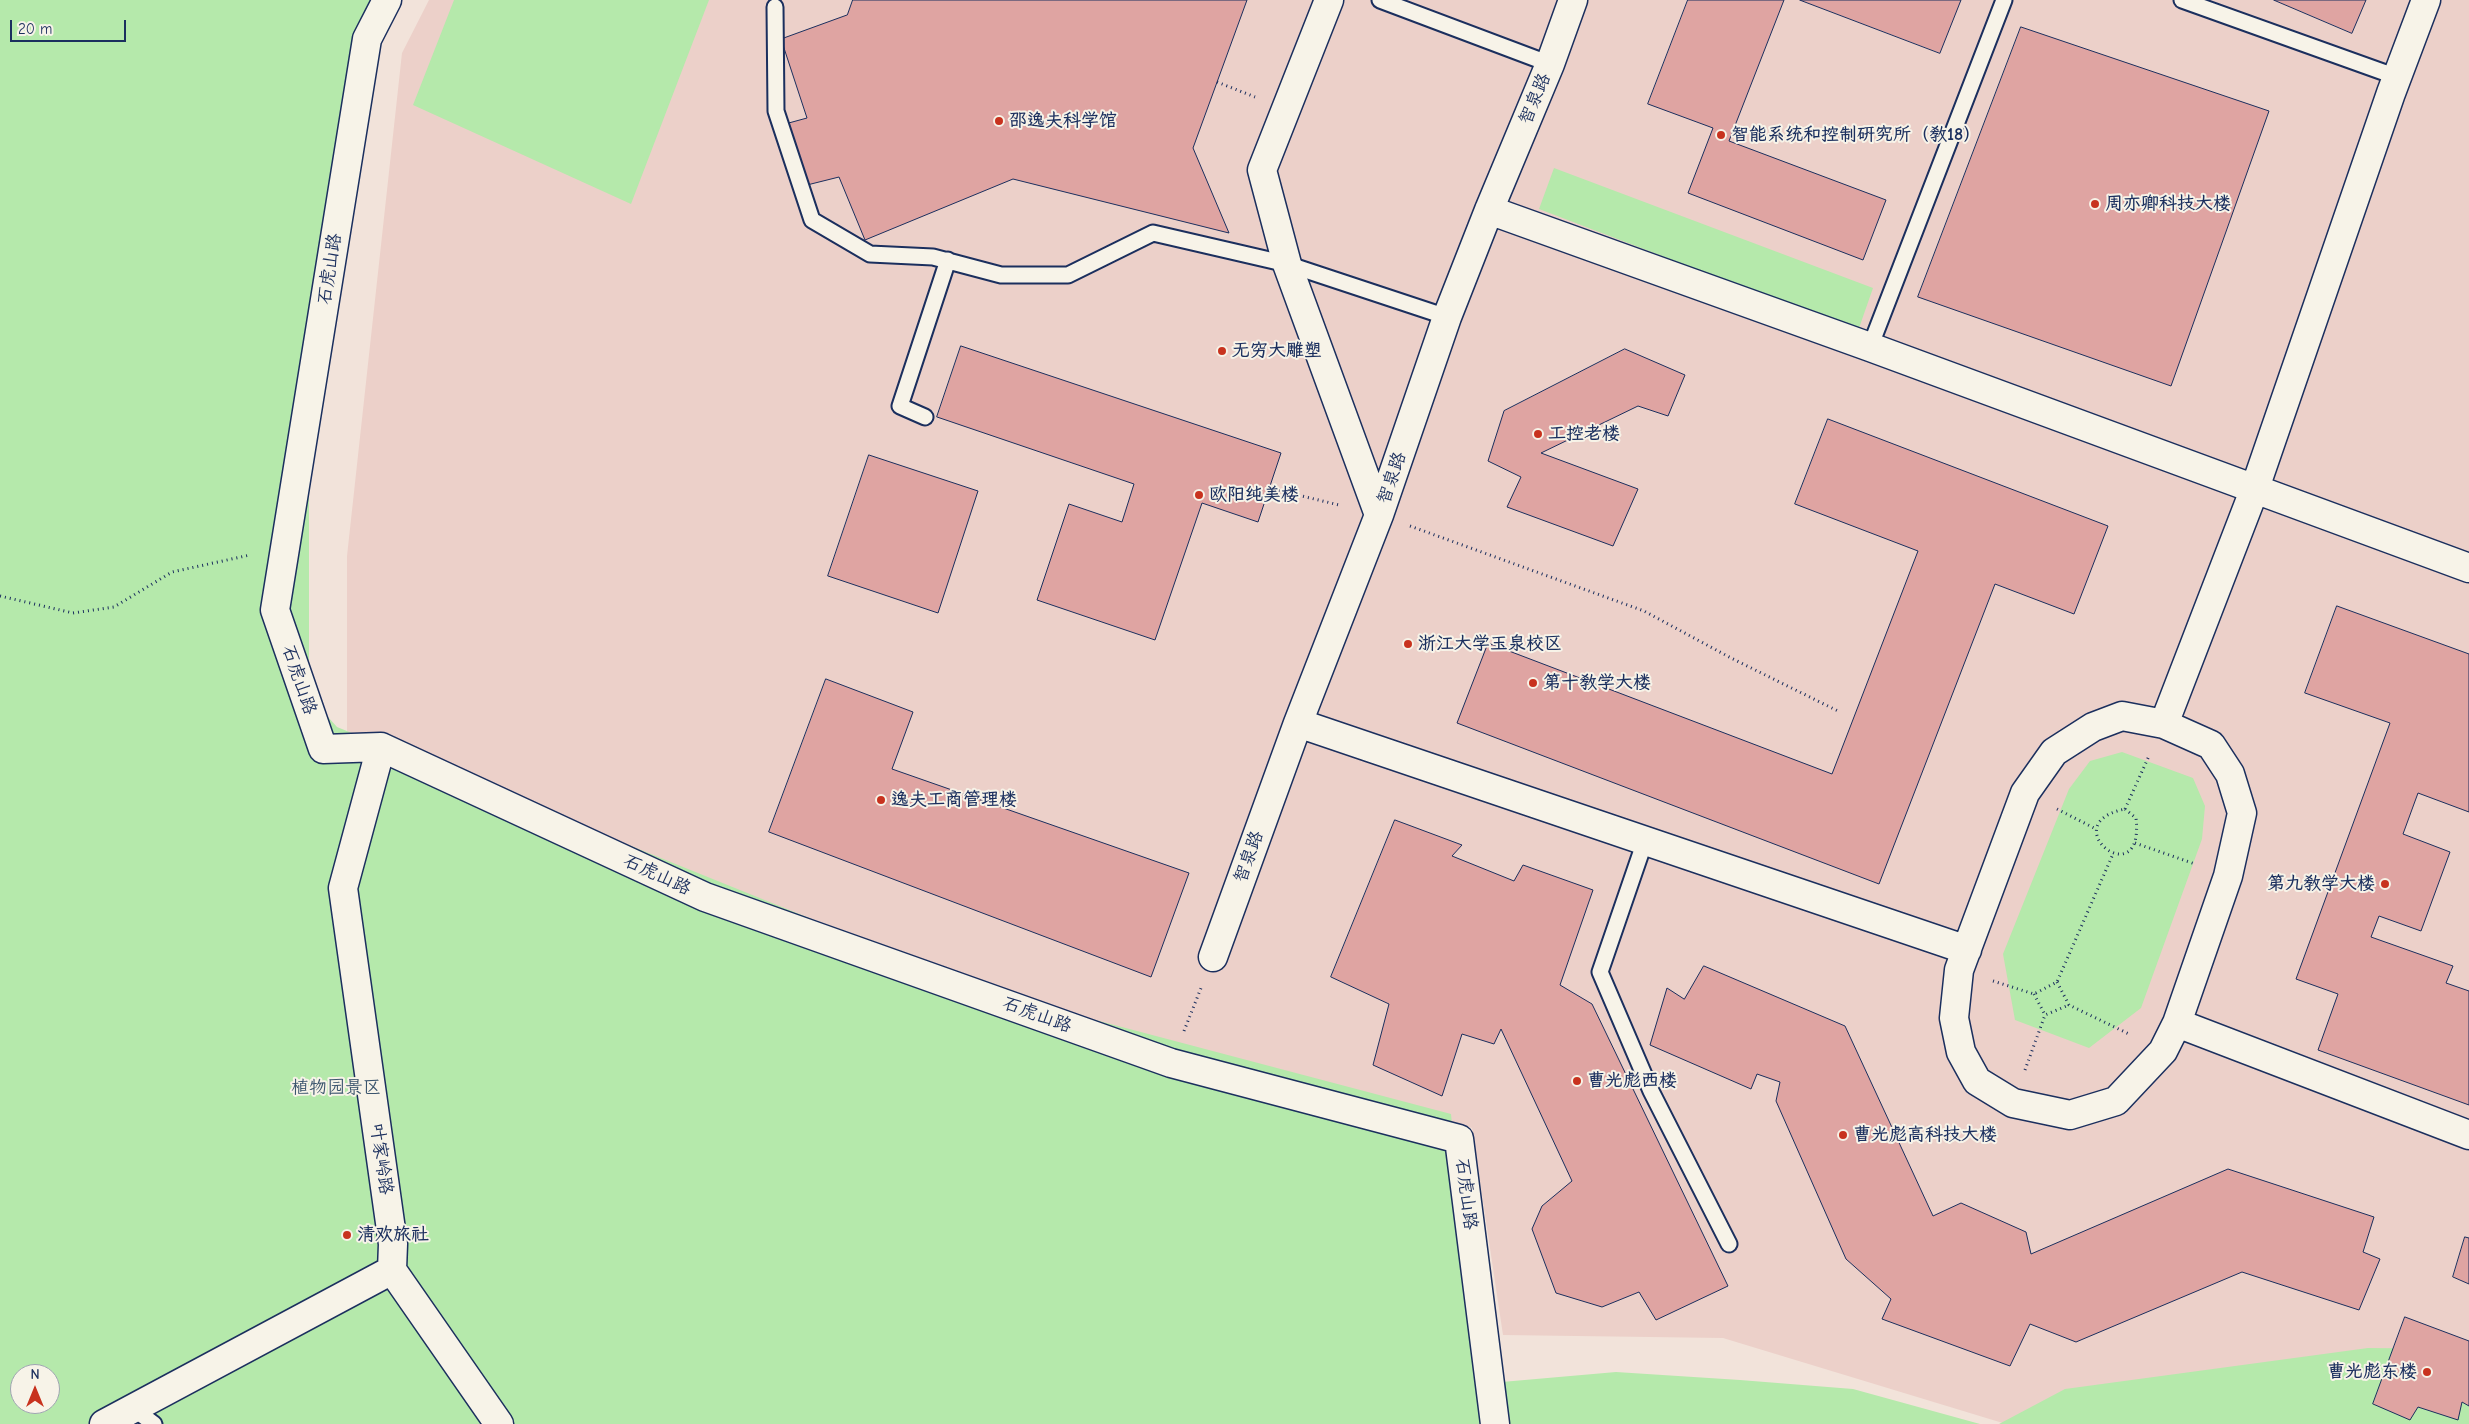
<!DOCTYPE html>
<html>
<head>
<meta charset="utf-8">
<style>
  body { margin:0 }
  #map { position:relative; width:2469px; height:1424px; overflow:hidden; background:#f2e3da; font-family:"Comic Neue",sans-serif }
  canvas { display:block }
  .north { position:absolute; left:10px; top:1364px; width:50px; height:50px; box-sizing:border-box; background:#f7f3e8; border:1px solid #9fa5b1; border-radius:50%; rotate:0deg; font-size:14px; font-weight:700; line-height:20px; text-align:center; color:#1b2f5e }
  .north::after { content:''; display:block; margin:auto; width:18px; height:22px; background:#c8321e; clip-path:polygon(50% 0,100% 100%,50% 72%,0 100%) }
  .scale { position:absolute; left:10px; top:20px; width:116px; height:22px; box-sizing:border-box; border:2px solid #1b2f5e; border-top:0; padding-left:6px; font-size:15px; line-height:18px; white-space:nowrap; color:#1b2f5e; -webkit-text-stroke:4px #f7f3e8; paint-order:stroke }
</style>
</head>
<body>
<div id="map">
<canvas width="2469" height="1424"></canvas>
<div class="north">N</div>
<div class="scale">20 m</div>
</div>
<script>
const context = document.querySelector('canvas').getContext('2d');
context.lineJoin = 'round';
function paint(path, color) { context.fillStyle = color; context.fill(path, 'evenodd'); }
function stroke(path, color, width, dash) { context.strokeStyle = color; context.lineWidth = width; context.lineCap = dash ? 'butt' : 'round'; context.setLineDash(dash || []); context.stroke(path); }
function drawText(font, color, halo, rows, align = 'center') {
  context.font = font + ' "Comic Neue","LXGW WenKai TC",sans-serif'; context.lineWidth = 4; context.setLineDash([]); context.textBaseline = 'middle'; context.strokeStyle = halo; context.fillStyle = color; for (const [text, x, y, turn = 0] of rows) {
    context.save(); context.translate(x, y); context.rotate((+turn || 0) * Math.PI / 180); context.textAlign = isNaN(turn) ? turn : align; if (halo) context.strokeText(text, 0, 0); context.fillText(text, 0, 0); context.restore();
  }
}
const built = new Path2D(`
  M429 0H2469V1424H2006L1723 1338 1503 1335 1472 1128 1160 1045 692 875 347 732V556L402 53Z`);
const green = new Path2D(`
  M0 0H373L309 406V696L337 727 997 994 1451 1114 1479 1384 1616 1372 1740 1380 1853 1389 1980 1424H0ZM20 1374H50V1404H20Z
  M454 0H709L631 204 413 105Z
  M1554 168 1873 288 1858 331 1539 209Z
  M2122 752 2193 778 2205 806 2202 839 2141 1008 2089 1048 2015 1020 2003 954 2069 789 2090 761Z
  M2368 1348 2469 1349V1424H1999L2065 1389Z`);
const building = new Path2D(`
  M853 0H1247L1193 148 1229 233 1013 179 865 240 839 177 807 185 785 124 807 118 781 39 847 15Z
  M1688 0H1784L1729 141 1886 200 1863 260 1688 193 1713 128 1648 104Z
  M1800 0H1961L1940 53Z
  M2274 0H2366L2352 33Z
  M2021 27 2269 111 2171 386 1918 297Z
  M961 346 1281 453 1258 522 1202 503 1155 640 1037 600 1069 504 1122 522 1134 484 937 417Z
  M1625 349 1685 375 1668 416 1638 406 1541 453 1638 489 1613 546 1507 507 1521 477 1488 461 1504 411Z
  M1828 419 2108 526 2074 614 1995 584 1879 884 1457 723 1488 643 1832 774 1918 551 1795 504Z
  M869 455 978 491 938 613 828 576Z
  M2337 606 2469 654V812L2418 793 2403 834 2450 852 2421 931 2379 916 2371 937 2453 966 2446 983 2469 991V1105L2318 1050 2338 994 2296 979 2390 723 2305 693Z
  M826 679 913 712 892 769 1189 873 1151 977 769 832Z
  M1395 820 1462 845 1452 856 1514 881 1523 865 1593 890 1560 985 1592 1004 1728 1286 1656 1320 1639 1292 1602 1307 1556 1293 1532 1229 1542 1206 1572 1181 1501 1029 1494 1044 1462 1034 1442 1096 1373 1065 1389 1004 1331 977Z
  M1704 966 1845 1026 1933 1216 1961 1203 2026 1232 2031 1254 2228 1169 2374 1217 2363 1252 2380 1259 2359 1310 2242 1272 2076 1342 2030 1324 2010 1366 1882 1319 1891 1299 1846 1259 1776 1101 1780 1082 1757 1074 1751 1089 1650 1045 1667 988 1684 999Z
  M2465 1237 2469 1238V1284L2453 1277Z
  M2405 1317 2469 1341V1406L2462 1402 2458 1420 2418 1407 2410 1420 2373 1404Z`);
const path = new Path2D(`
  M1217 82 1255 97
  M1269 488 1339 505
  M1410 526 1644 611 1731 658 1838 711
  M0 596 73 613 114 607 172 572 250 555
  M2057 809 2096 829
  M2125 809 2136 818C2145 897 2051 824 2125 809Z
  M2125 809 2149 756
  M2135 843 2195 864
  M1993 981 2034 994 2057 982 2113 854
  M2057 982 2069 1005 2131 1035
  M2034 994 2045 1015
  M1184 1031 1201 988
  M2025 1070 2045 1015 2069 1005`);
const lane = new Path2D(`
  M1380 0 1550 64
  M2182 0 2397 77
  M775 7 776 111 812 220 870 254 933 257 1001 275H1068L1153 233 1287 264 1447 317
  M1870 347 2004 0
  M925 417 900 406 948 260
  M1645 841 1600 972 1651 1091 1729 1244
  M134 1409 154 1424`);
const street = new Path2D(`
  M387 0 367 39 275 610 323 749 381 747 705 897 1171 1063 1459 1139 1495 1424
  M1329 0 1262 170 1287 264 1379 515
  M1489 210 1870 347 2469 568
  M2122 716 2164 724 2211 745 2230 774 2242 813 2228 876 2177 1023 2163 1051 2116 1101 2070 1115 2013 1103 1977 1081 1961 1052 1954 1018 1959 970 2025 793 2054 752 2093 727Z
  M1298 723 1967 950
  M2164 724 2255 488 2391 93 2426 0
  M381 747 343 888 393 1244 392 1270 499 1424
  M1213 957 1298 723 1379 515 1447 317 1489 210 1550 64 1573 0
  M2177 1023 2469 1135
  M104 1424 392 1270`);
const markers = [
  [999,121,5,"#c8321e"],
  [1721,135,5,"#c8321e"],
  [2095,204,5,"#c8321e"],
  [1222,351,5,"#c8321e"],
  [1538,434,5,"#c8321e"],
  [1199,495,5,"#c8321e"],
  [1408,644,5,"#c8321e"],
  [1533,683,5,"#c8321e"],
  [881,800,5,"#c8321e"],
  [2385,884,5,"#c8321e"],
  [1577,1081,5,"#c8321e"],
  [1843,1135,5,"#c8321e"],
  [347,1235,5,"#c8321e"],
  [2427,1372,5,"#c8321e"]
];
const streetNames = [
  ["智泉路",1535,99,-67],
  ["石虎山路",330,269,-81],
  ["智泉路",1392,478,-71],
  ["石虎山路",299,680,71],
  ["智泉路",1249,857,-70],
  ["石虎山路",657,875,25],
  ["石虎山路",1037,1015,20],
  ["叶家岭路",381,1159,82],
  ["石虎山路",1466,1194,83]
];
const poiNames = [
  ["邵逸夫科学馆",1009,121],
  ["智能系统和控制研究所（教18）",1731,135],
  ["周亦卿科技大楼",2105,204],
  ["无穷大雕塑",1232,351],
  ["工控老楼",1548,434],
  ["欧阳纯美楼",1209,495],
  ["浙江大学玉泉校区",1418,644],
  ["第十教学大楼",1543,683],
  ["逸夫工商管理楼",891,800],
  ["第九教学大楼",2375,884,"right"],
  ["曹光彪西楼",1587,1081],
  ["曹光彪高科技大楼",1853,1135],
  ["清欢旅社",357,1235],
  ["曹光彪东楼",2417,1372,"right"]
];
const parkNames = [
  ["植物园景区",336,1088]
];
paint(built, '#ecd0c9');
paint(green, '#b5e9ab');
paint(building, '#dfa4a2');
stroke(building, '#1b2f5e', 1);
stroke(lane, '#1b2f5e', 19);
stroke(street, '#1b2f5e', 31);
stroke(path, '#1b2f5e', 3, [1, 4]);
stroke(lane, '#f7f3e8', 15);
stroke(street, '#f7f3e8', 28);
for (const [x, y, r, color] of markers) { const dot = new Path2D(); dot.arc(x, y, r, 0, 2 * Math.PI); context.fillStyle = color; context.fill(dot); stroke(dot, '#f7f3e8', 2); }
drawText('18px', '#1b2f5e', '#f7f3e8', streetNames);
drawText('bold 18px', '#1b2f5e', '#f7f3e8', poiNames, 'left');
drawText('18px', '#3a546d', '#f7f3e8', parkNames);
</script>
</body>
</html>
